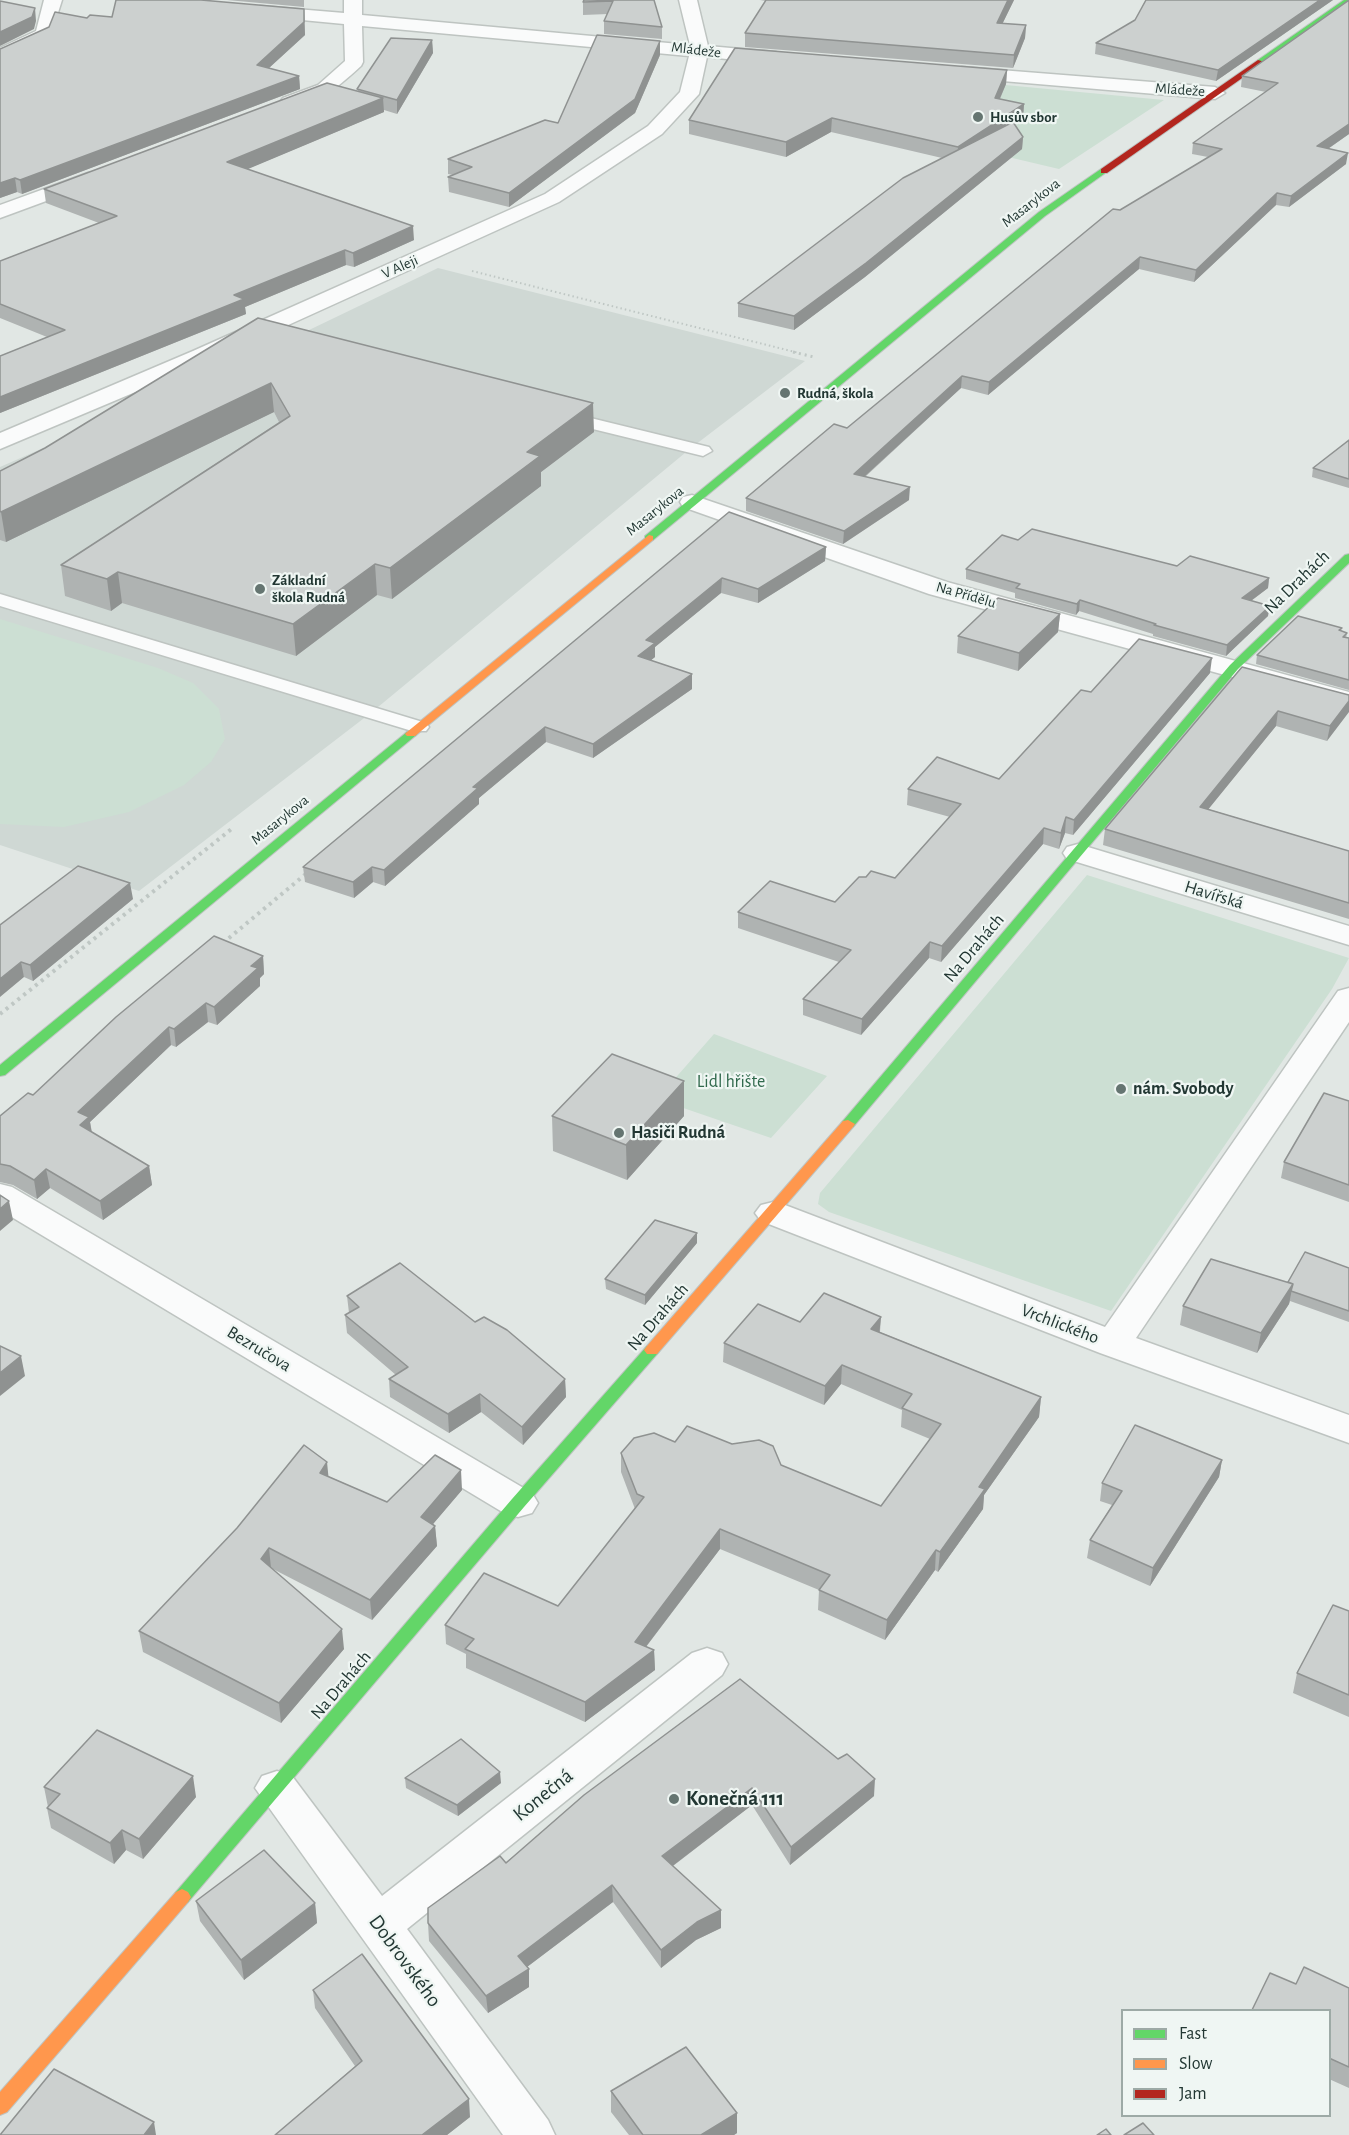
<!DOCTYPE html>
<html>
<head>
<meta charset="utf-8">
<style>
  body { margin:0 }
  #map { position:relative; width:1349px; height:2135px; overflow:hidden; background:#e1e7e4; font-family:"Alegreya Sans",sans-serif }
  canvas { display:block }
  .legend { position:absolute; left:1121px; top:2009px; width:210px; height:108px; box-sizing:border-box; background:#eff6f3; border:2px solid #9daaa6; margin:0; padding:8px 10px; list-style:none; font-size:18px; color:#223733 }
  .legend li { display:flex; align-items:center; gap:12px; height:30px }
  .legend b { width:30px; border:2px solid #9daaa6 }
</style>
</head>
<body>
<div id="map">
<canvas width="1349" height="2135"></canvas>
<ul class="legend">
<li><b style="height:8px;background:#63d668"></b>Fast</li>
<li><b style="height:8px;background:#ff974d"></b>Slow</li>
<li><b style="height:8px;background:#b3261e"></b>Jam</li>
</ul>
</div>
<script>
const context = document.querySelector('canvas').getContext('2d');
context.lineJoin = 'round';
function paint(path, color) { context.fillStyle = color; context.fill(path, 'evenodd'); }
function stroke(path, color, width, dash) { context.strokeStyle = color; context.lineWidth = width; context.lineCap = dash ? 'butt' : 'round'; context.setLineDash(dash || []); context.stroke(path); }
function drawText(font, color, halo, rows, align = 'center') {
  context.font = font + ' "Alegreya Sans",sans-serif'; context.lineWidth = 4.5; context.setLineDash([]); context.textBaseline = 'middle'; context.strokeStyle = halo; context.fillStyle = color; for (const [text, x, y, turn = 0] of rows) {
    context.save(); context.translate(x, y); context.rotate((+turn || 0) * Math.PI / 180); context.textAlign = isNaN(turn) ? turn : align; if (halo) context.strokeText(text, 0, 0); context.fillText(text, 0, 0); context.restore();
  }
}
const built = new Path2D(`
  M438 268 805 361 691 448 372 712 139 891 0 845V467L280 344Z`);
const green = new Path2D(`
  M900 75 1164 100 1059 169 898 131 998 134 1024 114 942 98Z
  M0 619 158 668 193 683 219 709 225 739 211 762 184 785 129 812 64 827 0 824Z
  M1087 875 1349 958 1332 989 1111 1311 829 1212 818 1204 820 1193Z
  M714 1034 827 1076 771 1138 657 1099Z`);
const pathFar2 = new Path2D(`
  M472 271 799 353`);
const pathFar1 = new Path2D(`
  M793 352 814 357`);
const path = new Path2D(`
  M223 943 307 873
  M0 1014 234 827`);
const lane = new Path2D(`
  M562 411 709 447 712 451 703 456 556 420 553 416 556 412Z
  M0 594 426 723 429 727 426 731H412L0 606Z`);
const street = new Path2D(`
  M44 0H62L50 38 0 61V48L36 31Z
  M344 0H362V15L690 45 679 0H697L708 46 776 52 785 58 776 64 707 57 699 94 662 134 559 202 209 361 0 449V433L193 351 545 194 648 126 680 92 689 56 362 26 363 62 361 66C342 83 311 113 283 106L280 102 283 98 318 85 345 61 344 24 260 16 251 11 260 6 344 13Z
  M962 67 1215 87 1225 93 1215 99 955 77 953 73 955 69Z
  M88 173 95 175 98 179 95 183 0 218V205Z
  M692 495 947 582 1349 692V709L929 594 683 507 680 502 683 497Z
  M1078 844 1349 926V945L1067 859 1063 853 1067 847Z
  M1349 988V1022L1136 1338 1349 1415V1443L1100 1353 761 1221 755 1213 761 1205 773 1202 785 1205 1105 1327 1338 991Z
  M0 1184 12 1187 532 1493 538 1503 532 1513 518 1517 504 1513 0 1210Z
  M707 1648 722 1653 728 1664 722 1675 407 1929 548 2120 555 2135H503L255 1788 262 1776 277 1771 292 1776 382 1896 692 1653Z`);
const fast = new Path2D(`
  M1344 0H1349V3L1264 64H1258V60Z
  M1101 169 1108 171 1045 216 653 540H645V536L1039 212Z
  M1349 554V563L1238 669 853 1127H843L841 1124 843 1121 1230 665 1345 555Z
  M411 731 415 732 417 734 415 736 5 1075 0 1076V1065L407 732Z
  M652 1345 657 1346 660 1350 657 1354 524 1507 188 1902 182 1905 176 1902 173 1897 176 1892 512 1499 647 1346Z`);
const slow = new Path2D(`
  M649 535 653 536V540L415 736H407L405 734 407 732Z
  M848 1120 855 1124 853 1127 657 1354H647L644 1350 647 1346 843 1121Z
  M182 1889 188 1892 191 1897 188 1902 7 2112 0 2115V2092L176 1892Z`);
const jam = new Path2D(`
  M1258 60 1265 62 1107 173H1101V169Z`);
const wall = new Path2D(`
  M227 0H304V7Z
  M654 0 662 27V39L604 34V21L608 14 583 15V2Z
  M760 0H1014L1002 24 1026 25 1025 38 1013 68 745 47V33L766 1Z
  M1333 0 1216 81 1095 54 1096 43 1135 20Z
  M1349 0V134L1328 149 1346 164 1289 207 1276 205 1194 282 1139 269 988 395 961 388 865 477 909 500 843 544 746 511V498L847 428 1120 210 1208 157 1192 154 1193 143 1266 92 1241 87 1242 76Z
  M304 9 305 35 269 68 299 76 300 89 22 194 17 192 0 198V49L87 18Z
  M432 40 433 53 397 114 384 110V112L247 169 414 240 354 267 346 265 245 307 246 314 0 413V356L47 337 0 318V261L99 223 46 203 44 189 358 91 357 89Z
  M660 55 635 113 509 207 449 192 448 177 453 175 448 174V159L558 123Z
  M1007 70 1006 84 1000 99 1024 104 1023 118 1014 124 1023 137 1022 149 865 277 794 330 738 317V303L942 158 831 132 786 157 689 134V120Z
  M258 318 594 432 541 472V486L392 599 377 595 296 656 122 603 111 611 65 596 61 565 279 422 274 412 6 542 0 540V471L45 448Z
  M1349 440V488L1312 477 1313 468Z
  M729 512 826 547 825 561 758 603 721 593 655 647V657L651 660 692 689 593 758 546 742 479 798V804L385 886 373 882 354 898 305 882 303 867Z
  M1018 540 1177 566 1269 578 1268 588 1251 601 1268 616 1226 656 1153 636V634L1079 611 1076 615 1015 598V593L966 579V569Z
  M1060 614 1058 632 1018 671 957 653 958 636Z
  M1342 628 1341 631 1347 633 1346 638H1349V690L1256 664 1257 655Z
  M1242 667 1349 695 1327 741 1276 726 1208 809 1349 851V919L1103 845 1105 829Z
  M1210 673 1073 835 1065 833 1059 849 1043 844 941 962 929 958 861 1035 803 1015V999L839 962 738 928V912L835 902 895 878 950 817 907 805 908 789 999 779 1091 692Z
  M133 899 33 981 24 977 0 925Z
  M263 956 264 974 260 978V986L217 1025 208 1022 176 1047 171 1045 90 1122 92 1132 149 1166 152 1185 103 1220 50 1188 37 1199 13 1185 0 1182V1116L33 1095Z
  M684 1081V1116L627 1180 553 1151 552 1116Z
  M1349 1101V1202L1281 1178 1284 1162Z
  M697 1243 645 1305 606 1289 605 1279Z
  M1349 1268V1322L1290 1301 1289 1304 1257 1353 1180 1325 1183 1306Z
  M347 1296 475 1322 565 1379 566 1397 523 1445 481 1412 449 1433 390 1397 389 1379 396 1375 347 1333 345 1315 349 1313Z
  M881 1317 880 1332 1041 1397 1039 1417 984 1495 983 1509 938 1572 935 1570 885 1640 818 1610 819 1590 720 1549 646 1647 654 1650 655 1670 585 1722 466 1668V1654L446 1644 445 1625 558 1606 635 1509 621 1472V1453L675 1442 781 1465 881 1506 930 1439 901 1427 902 1410 841 1384 824 1405 723 1362 724 1343 800 1322Z
  M1222 1460 1219 1477 1150 1586 1087 1558 1090 1540 1112 1505 1100 1501 1102 1483Z
  M328 1476 387 1502 462 1490 433 1524 435 1526 437 1546 372 1620 271 1568 344 1649 281 1723 143 1652 139 1631Z
  M1349 1611V1717L1293 1693 1297 1673Z
  M740 1679 874 1796 790 1865 752 1805 673 1866 721 1910V1928L696 1940 661 1968 613 1902 527 1967 529 1969V1987L488 2013 429 1941 428 1923Z
  M405 1778 501 1783 458 1816 406 1788Z
  M44 1787 196 1797 143 1859 126 1850 114 1864 51 1828 47 1808 48 1807Z
  M196 1901 315 1903 317 1923 244 1980 200 1921Z
  M1296 1984 1349 1988V2088L1329 2079V2010Z
  M313 1990 470 2117 447 2135H275L355 2066 315 2008Z
  M611 2091 737 2133 734 2135H629L611 2112Z`);
const shadedWall = new Path2D(`
  M1008 0H1014L996 37 997 23Z
  M1320 0H1333L1216 81 1218 70Z
  M35 8 36 21 34 29 0 46V32Z
  M304 9 305 35 258 78 257 65Z
  M1026 25 1025 38 1013 68 1014 55Z
  M432 40 433 53 397 114V100Z
  M660 41V55L635 113 509 207V193Z
  M1007 70 1006 84 994 112 995 98Z
  M299 76 300 89 22 194 20 180Z
  M383 98 384 112 229 177 227 162Z
  M1024 104 1023 118 957 162 958 147Z
  M832 118 831 132 786 157V142Z
  M1349 124V134L1316 157 1317 146Z
  M1023 137 1022 149 865 277 794 330V316Z
  M1348 153 1346 164 1289 207 1291 196Z
  M15 178 17 192 0 198V183Z
  M1277 193 1276 205 1194 282 1196 270Z
  M413 226 414 240 354 267 353 253Z
  M345 250 346 265 245 307 246 314 0 413V397L234 295Z
  M1140 257 1139 269 988 395 989 382Z
  M962 376 961 388 853 487 854 474Z
  M271 383 274 412 6 542 1 512Z
  M593 403 594 432 541 472V486L392 599 390 568 527 452Z
  M910 487 909 500 843 544 844 531Z
  M826 547 825 561 758 603V589Z
  M375 564 377 595 296 656 293 624Z
  M118 572 122 603 111 611 107 579Z
  M722 578 721 593 655 647V657L638 671V656L646 640Z
  M1269 578 1268 588 1240 609 1242 598Z
  M1080 600 1079 611 1076 615 1077 604Z
  M1270 606 1268 616 1226 656 1227 645Z
  M1060 614 1058 632 1018 671 1019 653Z
  M1212 658 1210 673 1073 835 1074 820Z
  M692 674V689L593 758V744Z
  M1349 701V712L1327 741 1330 726Z
  M1278 711 1276 726 1198 822 1200 807Z
  M545 727 546 742 479 798V804L385 886 384 870 473 787Z
  M1066 817 1065 833 1059 849 1061 833Z
  M1044 828 1043 844 941 962 942 946Z
  M372 867 373 882 354 898 353 882Z
  M130 883 133 899 33 981 30 965Z
  M930 942 929 958 861 1035 862 1019Z
  M263 956 264 974 260 978V986L217 1025 214 1007 251 966Z
  M21 962 24 977 0 997V979Z
  M206 1003 208 1022 176 1047 174 1029Z
  M169 1027 171 1045 90 1122 92 1135 83 1143 78 1112Z
  M684 1081V1116L627 1180 626 1145Z
  M149 1166 152 1185 103 1220 100 1201Z
  M46 1169 50 1188 37 1199 34 1180Z
  M9 1201 13 1220 0 1231V1209Z
  M697 1233V1243L645 1305V1295Z
  M1293 1284 1289 1304 1257 1353 1261 1333Z
  M881 1317 879 1336 871 1329Z
  M21 1356 25 1376 0 1396V1373Z
  M842 1365 841 1384 824 1405 825 1386Z
  M565 1379 566 1397 523 1445 522 1427Z
  M480 1394 481 1412 449 1433 448 1414Z
  M1041 1397 1039 1417 984 1495 983 1509 938 1572 940 1552 979 1487Z
  M1222 1460 1219 1477 1150 1586 1153 1568Z
  M327 1462 329 1482 320 1473Z
  M461 1470 462 1490 422 1537 421 1517Z
  M435 1526 437 1546 372 1620 370 1600Z
  M720 1529V1549L635 1661V1642Z
  M269 1548 271 1568 261 1559Z
  M936 1550 935 1570 885 1640 887 1620Z
  M342 1629 344 1649 281 1723 279 1703Z
  M654 1650 655 1670 585 1722V1702Z
  M500 1772 501 1783 458 1816 457 1805Z
  M193 1776 196 1797 143 1859 139 1839Z
  M875 1779 874 1796 790 1865 791 1847Z
  M752 1788V1805L662 1874V1856Z
  M122 1830 126 1850 114 1864 110 1843Z
  M612 1885 613 1902 519 1973 518 1956Z
  M315 1903 317 1923 244 1980 241 1960Z
  M721 1910V1928L696 1940 661 1968V1950L697 1922Z
  M529 1969V1987L488 2013 486 1996Z
  M469 2099 470 2117 447 2135H422Z
  M737 2113V2133L734 2135H701Z
  M154 2122 156 2135H144Z`);
const building = new Path2D(`
  M116 0H201L304 9V22L257 65 299 76 20 180 15 178 0 183V49L49 27 55 12 87 18 90 15 112 17Z
  M584 0H654L662 27 604 21 613 1 583 2Z
  M766 0H1008L997 23 1026 25 1014 55 745 33Z
  M1146 0H1320L1218 70 1096 43 1135 20Z
  M1349 0V124L1317 146 1348 153 1291 196 1277 193 1196 270 1140 257 989 382 962 376 854 474 910 487 844 531 746 498 834 424 847 428 1113 209 1120 210 1222 149 1193 143 1278 83 1242 76Z
  M0 1 35 8 32 17 0 32Z
  M597 35 660 41 635 99 509 193 448 177 472 167 448 159 545 120 558 123Z
  M391 38 432 40 397 100 357 89Z
  M735 48 1007 70 995 98 1024 104 958 147 832 118 786 142 689 120Z
  M327 83 383 98 227 162 413 226 353 253 345 250 234 295 244 299 0 397V356L65 330 0 304V261L117 216 44 189Z
  M1013 122 1023 137 866 263 794 316 738 303 903 178Z
  M258 318 593 403 527 452 540 456 390 568 375 564 293 624 118 572 107 579 61 565 290 416 271 383 1 512 0 511V471L45 448Z
  M1349 440V479L1313 468Z
  M729 512 826 547 758 589 722 578 646 640 655 643 638 656 692 674 593 744 545 727 473 787 478 788 384 870 372 867 353 882 303 867Z
  M1032 529 1177 566 1190 556 1269 578 1242 598 1270 606 1227 645 1154 625 1156 624 1080 600 1077 604 1016 588 1020 584 966 569 1002 535 1018 540Z
  M998 598 1060 614 1019 653 958 636Z
  M1298 616 1342 628 1339 630 1347 633 1343 637 1349 638V680L1257 655Z
  M1139 639 1212 658 1074 820 1066 817 1061 833 1044 828 942 946 930 942 862 1019 803 999 851 950 738 912 770 881 835 902 859 877H866L871 871 895 878 961 804 908 789 937 757 999 779 1081 690 1091 692Z
  M1242 667 1349 695V701L1330 726 1278 711 1200 807 1349 851V903L1105 829Z
  M78 866 130 883 30 965 21 962 0 979V925Z
  M214 936 263 956 251 966 258 968 214 1007 206 1003 174 1029 169 1027 78 1112 89 1117 80 1125 149 1166 100 1201 46 1169 34 1180 10 1166 0 1164V1116L28 1093 33 1095 116 1017Z
  M612 1054 684 1081 626 1145 552 1116Z
  M1324 1093 1349 1101V1185L1284 1162Z
  M0 1195 9 1201 0 1209Z
  M655 1220 697 1233 645 1295 605 1279Z
  M1305 1252 1349 1268V1311L1291 1291 1293 1284 1288 1282Z
  M1211 1259 1293 1284 1261 1333 1183 1306Z
  M400 1263 475 1322 484 1317 507 1330 565 1379 522 1427 480 1394 448 1414 389 1379 408 1367 345 1315 359 1307 347 1296Z
  M824 1293 881 1317 871 1329 1041 1397 979 1487 985 1489 940 1552 936 1550 887 1620 819 1590 830 1575 720 1529 635 1642 654 1650 585 1702 465 1649 474 1639 445 1625 484 1573 558 1606 644 1497 637 1494 621 1453 634 1438 654 1433 675 1442 687 1426 732 1444 759 1440 773 1446 781 1465 881 1506 941 1424 902 1408 912 1394 842 1365 825 1386 724 1343 758 1304 800 1322Z
  M0 1346 21 1356 0 1373Z
  M1135 1425 1222 1460 1153 1568 1090 1540 1122 1491 1102 1483Z
  M304 1445 327 1462 320 1473 387 1502 435 1455 461 1470 421 1517 435 1526 370 1600 269 1548 261 1559 342 1629 279 1703 139 1631 237 1528Z
  M1333 1605 1349 1611V1695L1297 1673Z
  M740 1679 838 1759 847 1754 875 1779 791 1847 752 1788 662 1856 721 1910 697 1922 661 1950 612 1885 518 1956 529 1969 486 1996 428 1923V1908L500 1856 506 1863 584 1795Z
  M97 1730 193 1776 139 1839 122 1830 110 1843 47 1808 60 1794 44 1787Z
  M461 1739 500 1772 457 1805 405 1778Z
  M264 1850 315 1903 241 1960 196 1901Z
  M362 1954 469 2099 422 2135H275L362 2061 313 1990Z
  M1304 1967 1349 1988V2067L1329 2058V2010H1252L1270 1973 1296 1984Z
  M686 2047 737 2113 701 2135H643L611 2091Z
  M54 2069 154 2122 144 2135H0Z
  M1143 2123 1154 2135H1124Z
  M1106 2129 1111 2135H1097Z`);
const markers = [
  [978,117,6,"#657571"],
  [785,393,6,"#657571"],
  [260,589,6,"#657571"],
  [1121,1089,6,"#657571"],
  [619,1133,6,"#657571"],
  [674,1799,6,"#657571"]
];
const farStreetnames = [
  ["Mládeže",696,50,7],
  ["Mládeže",1180,90,4],
  ["Masarykova",1031,203,-38],
  ["V Aleji",400,267,-24],
  ["Masarykova",655,511,-39],
  ["Na Přídělu",966,595,16],
  ["Masarykova",280,820,-39]
];
const farPoinames = [
  ["Husův sbor",990,117],
  ["Rudná, škola",797,393],
  ["Základní",272,580],
  ["škola Rudná",272,597]
];
const streetNames = [
  ["Na Drahách",1297,582,-44],
  ["Havířská",1214,895,17],
  ["Na Drahách",974,948,-50],
  ["Na Drahách",658,1317,-49],
  ["Vrchlického",1060,1324,21],
  ["Bezručova",259,1349,31],
  ["Na Drahách",341,1685,-50]
];
const parkNames = [
  ["Lidl hřište",731,1082]
];
const poiNames = [
  ["nám. Svobody",1133,1089],
  ["Hasiči Rudná",631,1133]
];
const nearStreetnames = [
  ["Konečná",543,1795,-39],
  ["Dobrovského",405,1961,54]
];
const nearPoinames = [
  ["Konečná 111",686,1799]
];
paint(built, '#cfd8d4');
paint(green, '#ccdfd3');
stroke(lane, '#bec4c1', 3);
stroke(street, '#bec4c1', 3);
stroke(fast, '#bec4c2', 2);
stroke(slow, '#bec4c2', 2);
stroke(jam, '#bec4c2', 2);
stroke(pathFar2, '#bfc7c4', 2, [1.5, 3]);
stroke(pathFar1, '#bfc7c4', 3, [2, 4]);
stroke(path, '#bfc7c4', 4, [3, 4.5]);
paint(lane, '#fafbfb');
paint(street, '#fafbfb');
paint(fast, '#63d668');
paint(slow, '#ff974d');
paint(jam, '#b3261e');
paint(wall, '#afb3b2');
paint(shadedWall, '#8f9291');
paint(building, '#ccd0cf');
stroke(building, '#8f9291', 1.5);
for (const [x, y, r, color] of markers) { const dot = new Path2D(); dot.arc(x, y, r, 0, 2 * Math.PI); context.fillStyle = color; context.fill(dot); stroke(dot, '#eff6f3', 2); }
drawText('15px', '#223733', '#eff6f3', farStreetnames);
drawText('bold 15px', '#223733', '#eff6f3', farPoinames, 'left');
drawText('18px', '#223733', '#eff6f3', streetNames);
drawText('18px', '#30694c', '#eff6f3', parkNames);
drawText('bold 18px', '#223733', '#eff6f3', poiNames, 'left');
drawText('21px', '#223733', '#eff6f3', nearStreetnames);
drawText('bold 21px', '#223733', '#eff6f3', nearPoinames, 'left');
</script>
</body>
</html>
